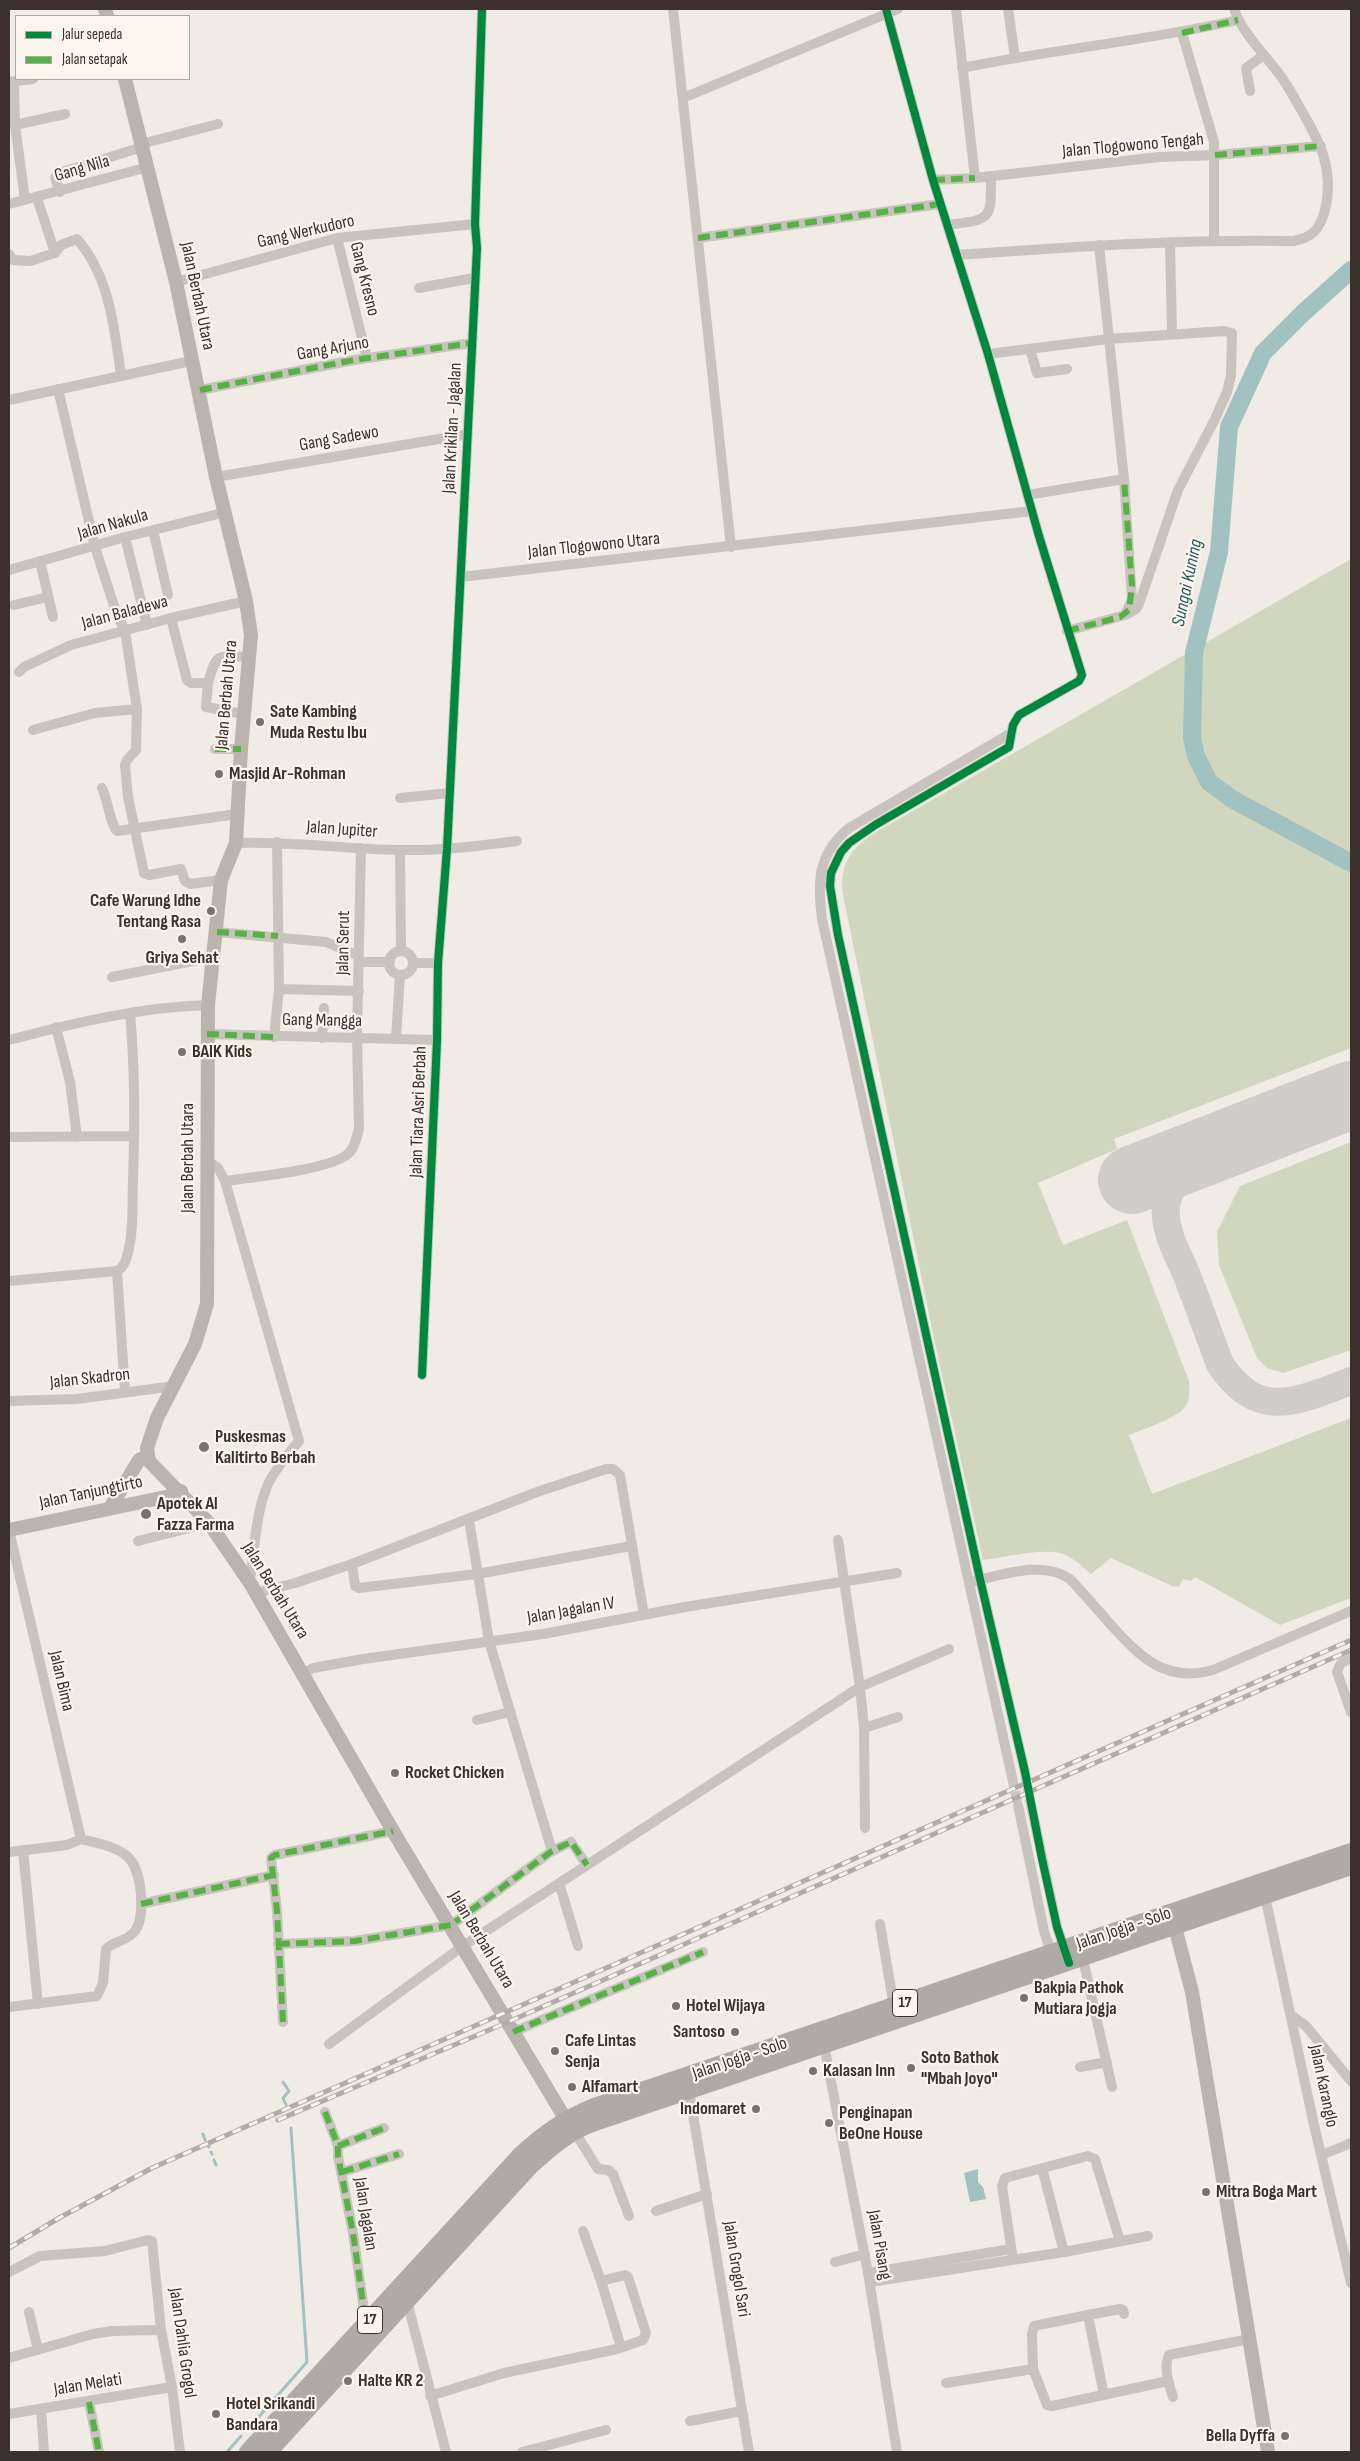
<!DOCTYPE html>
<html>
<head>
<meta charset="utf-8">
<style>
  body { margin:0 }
  #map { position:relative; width:1360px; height:2461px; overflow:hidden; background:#f0ebe5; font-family:"Sofia Sans Condensed",sans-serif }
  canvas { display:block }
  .frame { position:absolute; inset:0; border:10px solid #3b302b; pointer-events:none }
  .legend { position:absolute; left:15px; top:15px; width:175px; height:65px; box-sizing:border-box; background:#fbf5ee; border:1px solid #aea6a0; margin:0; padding:6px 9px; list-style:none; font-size:15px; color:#3b302b }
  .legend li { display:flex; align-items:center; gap:10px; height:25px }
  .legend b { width:25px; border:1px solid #aea6a0 }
</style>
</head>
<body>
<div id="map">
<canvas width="1360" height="2461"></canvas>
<div class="frame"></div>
<ul class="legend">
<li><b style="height:6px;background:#00873e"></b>Jalur sepeda</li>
<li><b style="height:6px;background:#57b246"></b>Jalan setapak</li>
</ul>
</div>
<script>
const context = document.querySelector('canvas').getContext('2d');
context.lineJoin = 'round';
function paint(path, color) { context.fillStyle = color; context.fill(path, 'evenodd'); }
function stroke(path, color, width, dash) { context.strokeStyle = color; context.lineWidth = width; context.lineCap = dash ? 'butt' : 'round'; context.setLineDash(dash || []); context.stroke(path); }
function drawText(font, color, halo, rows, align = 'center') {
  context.font = font + ' "Sofia Sans Condensed",sans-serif'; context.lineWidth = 4.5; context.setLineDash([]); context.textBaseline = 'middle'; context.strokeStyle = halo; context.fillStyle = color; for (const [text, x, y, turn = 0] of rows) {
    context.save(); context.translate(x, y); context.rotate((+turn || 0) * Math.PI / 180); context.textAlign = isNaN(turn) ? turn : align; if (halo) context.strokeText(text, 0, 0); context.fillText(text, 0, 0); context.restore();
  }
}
const green = new Path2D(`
  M1351 559V1048L1114 1139 1117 1149 1038 1183 1063 1245 1127 1220 1189 1381C1189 1389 1191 1400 1185 1407 1176 1419 1143 1429 1129 1435L1152 1494 1351 1418V1598L1280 1625 1195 1577 1191 1581 1183 1579 1179 1587 1172 1586 1111 1558 1091 1574C1081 1565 1068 1553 1054 1552 1031 1550 1006 1557 983 1560L935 1343 843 895C840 865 848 851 873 834Z
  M1351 1142V1350L1283 1373 1267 1368 1257 1358 1219 1265 1217 1232 1240 1186Z`);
const water = new Path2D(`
  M978 2169V2182L983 2187 986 2199 970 2202 964 2173Z`);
const stream = new Path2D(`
  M283 2082 289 2091 283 2098 286 2105
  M203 2134 205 2140
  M208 2145 209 2147
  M211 2152 212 2154
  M214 2160 216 2165
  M249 2428 307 2362 291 2128
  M227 2452 241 2436`);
const river = new Path2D(`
  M1351 270 1303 313 1263 353 1229 427 1219 552 1194 653 1192 738 1196 756 1209 782 1232 799 1351 863`);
const taxiway = new Path2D(`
  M1217 1147C1193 1159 1162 1186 1166 1217 1168 1239 1180 1258 1188 1278 1199 1307 1209 1335 1220 1364 1258 1422 1298 1401 1351 1381`);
const runway = new Path2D(`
  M1132 1180 1351 1095`);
const streetTunnel = new Path2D(`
  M1025 1772 1030 1800
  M1012 1777 1018 1805`);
const street = new Path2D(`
  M673 9 731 547
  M886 9 933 180 988 354 1039 536 1082 675 1079 681 1019 715 1013 725 1009 747 875 825 849 843 841 852 831 873 830 886 838 935 980 1579 1025 1772
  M956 9 975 178
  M1008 9 1015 57
  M1182 33 1214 142V240
  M962 68C1054 49 1147 41 1238 20
  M9 82 33 79
  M14 82 15 125 25 200
  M1250 91 1246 68 1264 55
  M683 98 898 9
  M15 125 65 114
  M141 144 218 124
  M933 180 975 178 1159 157 1215 155 1321 146
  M60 192 55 178 59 173 142 147
  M37 198 55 253 61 245 77 239C110 277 114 327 121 375
  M9 204 148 167
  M947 225C992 219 991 221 991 176
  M337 238 367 358
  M698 238 940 204
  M1170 242 1172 334
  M9 254 13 260 30 261 55 253
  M957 255C1069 247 1180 239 1293 241 1312 238 1320 229 1325 210 1335 168 1319 141 1299 106 1291 92 1283 77 1272 65 1258 47 1241 30 1234 9
  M176 282 337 238 475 224
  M419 288 474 278
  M1030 349 1037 373 1067 369
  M988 354 1109 339 1224 331 1232 333 1231 375 1227 392 1215 419 1178 490 1139 604 1136 609 1125 615
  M58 389 95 547 116 612 125 631 137 709 136 750 127 760 125 765 128 797 144 873 149 875 181 869 185 881 190 884 221 880
  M200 390 354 360 472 343
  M9 400 191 361
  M216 477 468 434
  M1027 495 1124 479
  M153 530 168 595
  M125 537 147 625
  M40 561 53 617
  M9 570 125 537 226 512
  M461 577 1032 511
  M14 605 48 597
  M171 618 187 680 191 683H208L206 707 243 714
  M1067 631 1125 615 1132 599 1124 479 1099 245
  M19 672 24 667 71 645 171 618 246 601
  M208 683C217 651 218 656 249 657
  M33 730 95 713 137 709
  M1011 733 849 828C818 854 817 880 822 919L1012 1777
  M215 749H241
  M102 788C107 798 111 826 117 831L237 814
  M400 798 449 793
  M236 843C291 841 344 849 399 850 439 851 478 846 517 841
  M400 850 401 951
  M217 932 326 942 359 956
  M389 963a12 12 0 1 1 24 0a12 12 0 1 1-24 0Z
  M359 962H390
  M413 963H438
  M112 977 213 957
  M279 989 359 991
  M56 1027 70 1082 77 1137
  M207 1034 437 1040
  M274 1037 279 989 277 842
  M322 1038 324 1008
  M396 1039 400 975
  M9 1040C74 1023 140 1007 208 1005
  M9 1137 134 1136
  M207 1160 218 1168 225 1181 299 1441C288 1454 277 1467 269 1482 256 1510 255 1544 251 1574L248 1579
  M225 1181C252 1177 332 1170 349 1153 355 1147 357 1137 359 1128L357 1037 361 848
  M117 1271 125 1392
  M9 1281 117 1271C125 1267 127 1257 129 1248 134 1227 132 1202 133 1180 135 1124 135 1068 130 1013
  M422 1375 437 1040 438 963 447 849 477 248 475 224 482 9
  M9 1401 77 1399 174 1386
  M469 1520 489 1641 552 1851
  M9 1530 81 1839
  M838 1540 860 1687 864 1728 865 1828
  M138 1541 209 1523
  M352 1564 355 1586 359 1588 477 1574 631 1546
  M974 1581C1003 1575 1043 1560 1070 1579 1084 1594 1098 1610 1111 1625 1141 1658 1166 1683 1213 1670L1351 1611
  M256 1593 295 1583 352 1564 537 1492 606 1469H613L620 1475 644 1615
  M1351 1658 1341 1663 1337 1672 1351 1712
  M304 1673 313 1668 363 1659 543 1634 685 1607 897 1573
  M477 1720 510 1712
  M864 1728 898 1717
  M1030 1800 1057 1927 1066 1953
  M1018 1805 1044 1931 1053 1958
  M23 1850 38 2004
  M9 1852 67 1845 81 1839
  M559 1883 578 1946
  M1265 1896 1312 2116 1351 2283
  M141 1904 274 1875
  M880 1924 894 2007
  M278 1944 355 1941 451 1925 552 1851 571 1842 587 1865
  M1083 1959 1112 2087
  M9 2007 97 1996 103 1983 106 1949C114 1941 128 1941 135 1931 146 1916 142 1870 128 1857 116 1846 96 1843 81 1839
  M1291 2015 1306 2026 1351 2081
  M283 2022 277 1911 271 1858 275 1855 393 1831
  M513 2032 703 1952
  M329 2044 463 1946 860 1687 949 1649
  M824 2045 868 2273 897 2452
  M1080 2067 1107 2062
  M689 2090 749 2452
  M325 2112 338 2146V2156L353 2233 366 2324
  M574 2131 598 2169 608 2170 613 2174 629 2216
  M338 2146 384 2128
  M1322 2155 1351 2143
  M1042 2168 1064 2252
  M342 2172 399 2154
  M656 2211 707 2194
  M583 2231 601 2281 621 2347
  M1013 2260 1002 2186 1005 2178 1088 2156 1095 2159 1120 2241
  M835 2262 865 2254
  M9 2272 40 2256 105 2251 148 2240 152 2241 161 2330 172 2387 180 2452
  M868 2273 1011 2249
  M870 2282 1064 2252 1148 2236
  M407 2301 446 2452
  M29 2312 38 2350
  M9 2358 93 2334 112 2331 161 2330
  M1033 2369 1032 2334 1034 2326 1088 2315
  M946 2383 1033 2369 1047 2405 1052 2406 1168 2381
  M1104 2395 1088 2315 1120 2309 1123 2310 1124 2314
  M430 2396 504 2373 617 2349 643 2340 646 2333 628 2277 625 2275 601 2281
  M1173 2397C1169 2384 1163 2367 1169 2355L1249 2339
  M89 2402 99 2452
  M41 2409 44 2452
  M9 2414 172 2387
  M690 2421 742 2411
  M522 2452 606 2430`);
const secondary = new Path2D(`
  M105 9 107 16
  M125 79 176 282 216 477 246 601 251 635 241 749 236 843 221 880 208 1005 207 1304 195 1344 157 1418 147 1448 149 1461 209 1523 250 1583 393 1831 566 2120
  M110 1508 139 1460 148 1455
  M9 1530 175 1495 181 1491
  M1175 1927 1192 1992 1268 2452`);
const highway = new Path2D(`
  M248 2452 520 2156C542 2135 564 2119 594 2107L1351 1852
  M268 2452 531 2165C551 2147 569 2131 595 2122L1351 1866`);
const rail = new Path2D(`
  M278 2120 508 2022 1351 1650
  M9 2248 59 2218 152 2168 1351 1640`);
const quiet = new Path2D(`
  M1182 33 1238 20
  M1215 155 1321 146
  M933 180 975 178
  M698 238 940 204
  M200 390 354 360 472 343
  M1067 631 1120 617 1129 610 1132 586 1124 479
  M215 749H241
  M217 932 278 936
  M207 1034 274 1037
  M141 1904 274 1875
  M278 1944 355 1941 451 1925 552 1851 571 1842 587 1865
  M283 2022 277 1911 271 1858 275 1855 393 1831
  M513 2032 703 1952
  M325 2112 338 2146V2156L353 2233 366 2324
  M338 2146 384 2128
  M342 2172 399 2154
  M89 2402 99 2452`);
const cycleway = new Path2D(`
  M886 9 933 180 988 354 1039 536 1082 675 1079 681 1019 715 1013 725 1009 747 875 825 849 843 841 852 831 873 830 886 838 935 980 1579 1025 1772 1042 1859 1057 1927 1069 1963
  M422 1375 437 1040 438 963 447 849 477 248 475 224 482 9`);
const markers = [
  [260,722,5,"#7a716c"],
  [219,774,5,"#7a716c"],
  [211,911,5,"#7a716c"],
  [182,939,5,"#7a716c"],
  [182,1052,5,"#7a716c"],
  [204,1447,6,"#7a716c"],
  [146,1514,6,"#7a716c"],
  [395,1773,5,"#7a716c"],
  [1024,1998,5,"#7a716c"],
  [676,2006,5,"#7a716c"],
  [735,2032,5,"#7a716c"],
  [555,2051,5,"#7a716c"],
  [911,2068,5,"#7a716c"],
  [813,2071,5,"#7a716c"],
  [572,2087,5,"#7a716c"],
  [756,2109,5,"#7a716c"],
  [829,2123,5,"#7a716c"],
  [1206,2192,5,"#7a716c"],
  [348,2381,5,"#7a716c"],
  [216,2414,5,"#7a716c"],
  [1285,2436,5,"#7a716c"]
];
const shields = [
  [905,2003,25],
  [370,2320,25]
];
const shieldNames = [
  ["17",905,2003],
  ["17",370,2320]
];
const streetNames = [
  ["Jalan Tlogowono Tengah",1133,146,-5],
  ["Gang Nila",82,169,-16],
  ["Gang Werkudoro",306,232,-13],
  ["Gang Kresno",364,279,76],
  ["Jalan Berbah Utara",197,296,78],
  ["Gang Arjuno",333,349,-10],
  ["Jalan Krikilan - Jagalan",453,428,-87],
  ["Gang Sadewo",339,439,-10],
  ["Jalan Nakula",113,525,-16],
  ["Jalan Tlogowono Utara",594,546,-6],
  ["Jalan Baladewa",125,613,-15],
  ["Jalan Berbah Utara",227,695,-85],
  ["Jalan Jupiter",342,830,4],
  ["Jalan Serut",344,943,-89],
  ["Gang Mangga",322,1021,1],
  ["Jalan Tiara Asri Berbah",419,1112,-88],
  ["Jalan Berbah Utara",188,1158,-90],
  ["Jalan Skadron",90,1379,-6],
  ["Jalan Tanjungtirto",91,1493,-12],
  ["Jalan Berbah Utara",275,1591,58],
  ["Jalan Jagalan IV",571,1611,-10],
  ["Jalan Bima",61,1681,77],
  ["Jalan Jogja - Solo",1124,1929,-19],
  ["Jalan Berbah Utara",481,1940,59],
  ["Jalan Jogja - Solo",740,2059,-19],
  ["Jalan Karanglo",1323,2086,78],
  ["Jalan Jagalan",365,2214,81],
  ["Jalan Pisang",879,2245,80],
  ["Jalan Grogol Sari",736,2269,81],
  ["Jalan Dahlia Grogol",182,2343,82],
  ["Jalan Melati",88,2385,-9]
];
const poiNames = [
  ["Sate Kambing",270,712],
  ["Muda Restu Ibu",270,733],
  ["Masjid Ar-Rohman",229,774],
  ["Cafe Warung Idhe",201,901,"right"],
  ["Tentang Rasa",201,922,"right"],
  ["Griya Sehat",182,958,"center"],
  ["BAIK Kids",192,1052],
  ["Puskesmas",215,1437],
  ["Kalitirto Berbah",215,1458],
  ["Apotek Al",157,1504],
  ["Fazza Farma",157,1525],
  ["Rocket Chicken",405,1773],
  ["Bakpia Pathok",1034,1988],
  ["Mutiara Jogja",1034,2009],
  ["Hotel Wijaya",686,2006],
  ["Santoso",725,2032,"right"],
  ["Cafe Lintas",565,2041],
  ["Senja",565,2062],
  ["Soto Bathok",921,2058],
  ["\"Mbah Joyo\"",921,2079],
  ["Kalasan Inn",823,2071],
  ["Alfamart",582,2087],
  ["Indomaret",746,2109,"right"],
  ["Penginapan",839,2113],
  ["BeOne House",839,2134],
  ["Mitra Boga Mart",1216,2192],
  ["Halte KR 2",358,2381],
  ["Hotel Srikandi",226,2404],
  ["Bandara",226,2425],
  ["Bella Dyffa",1275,2436,"right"]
];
const waterNames = [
  ["Sungai Kuning",1188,583,-78]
];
paint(green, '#d1d6bf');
paint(water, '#a1c2c1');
stroke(stream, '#a1c2c1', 3);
stroke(river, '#a1c2c1', 18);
stroke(taxiway, '#d0ccc6', 28);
stroke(runway, '#d0ccc6', 68);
stroke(streetTunnel, '#ccc6c0', 10, [10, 5]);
stroke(street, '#c9c3be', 10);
stroke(secondary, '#bab3ae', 14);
stroke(highway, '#afaaa4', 18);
stroke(rail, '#b1aca8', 5);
stroke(rail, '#fbf5ee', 3, [9]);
stroke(quiet, '#57b246', 6, [12, 6]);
stroke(cycleway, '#00873e', 8);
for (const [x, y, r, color] of markers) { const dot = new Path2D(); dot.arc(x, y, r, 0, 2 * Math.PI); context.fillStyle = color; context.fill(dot); stroke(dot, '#fbf5ee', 2); }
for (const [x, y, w] of shields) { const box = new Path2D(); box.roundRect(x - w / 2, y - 13.5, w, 27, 4); context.fillStyle = '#fbf5ee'; context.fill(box); stroke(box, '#3b302b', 1); }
drawText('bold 16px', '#3b302b', null, shieldNames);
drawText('18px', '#3b302b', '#fbf5ee', streetNames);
drawText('bold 18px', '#3b302b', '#fbf5ee', poiNames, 'left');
drawText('italic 19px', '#1f5a5e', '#fbf5ee', waterNames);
</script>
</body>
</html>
